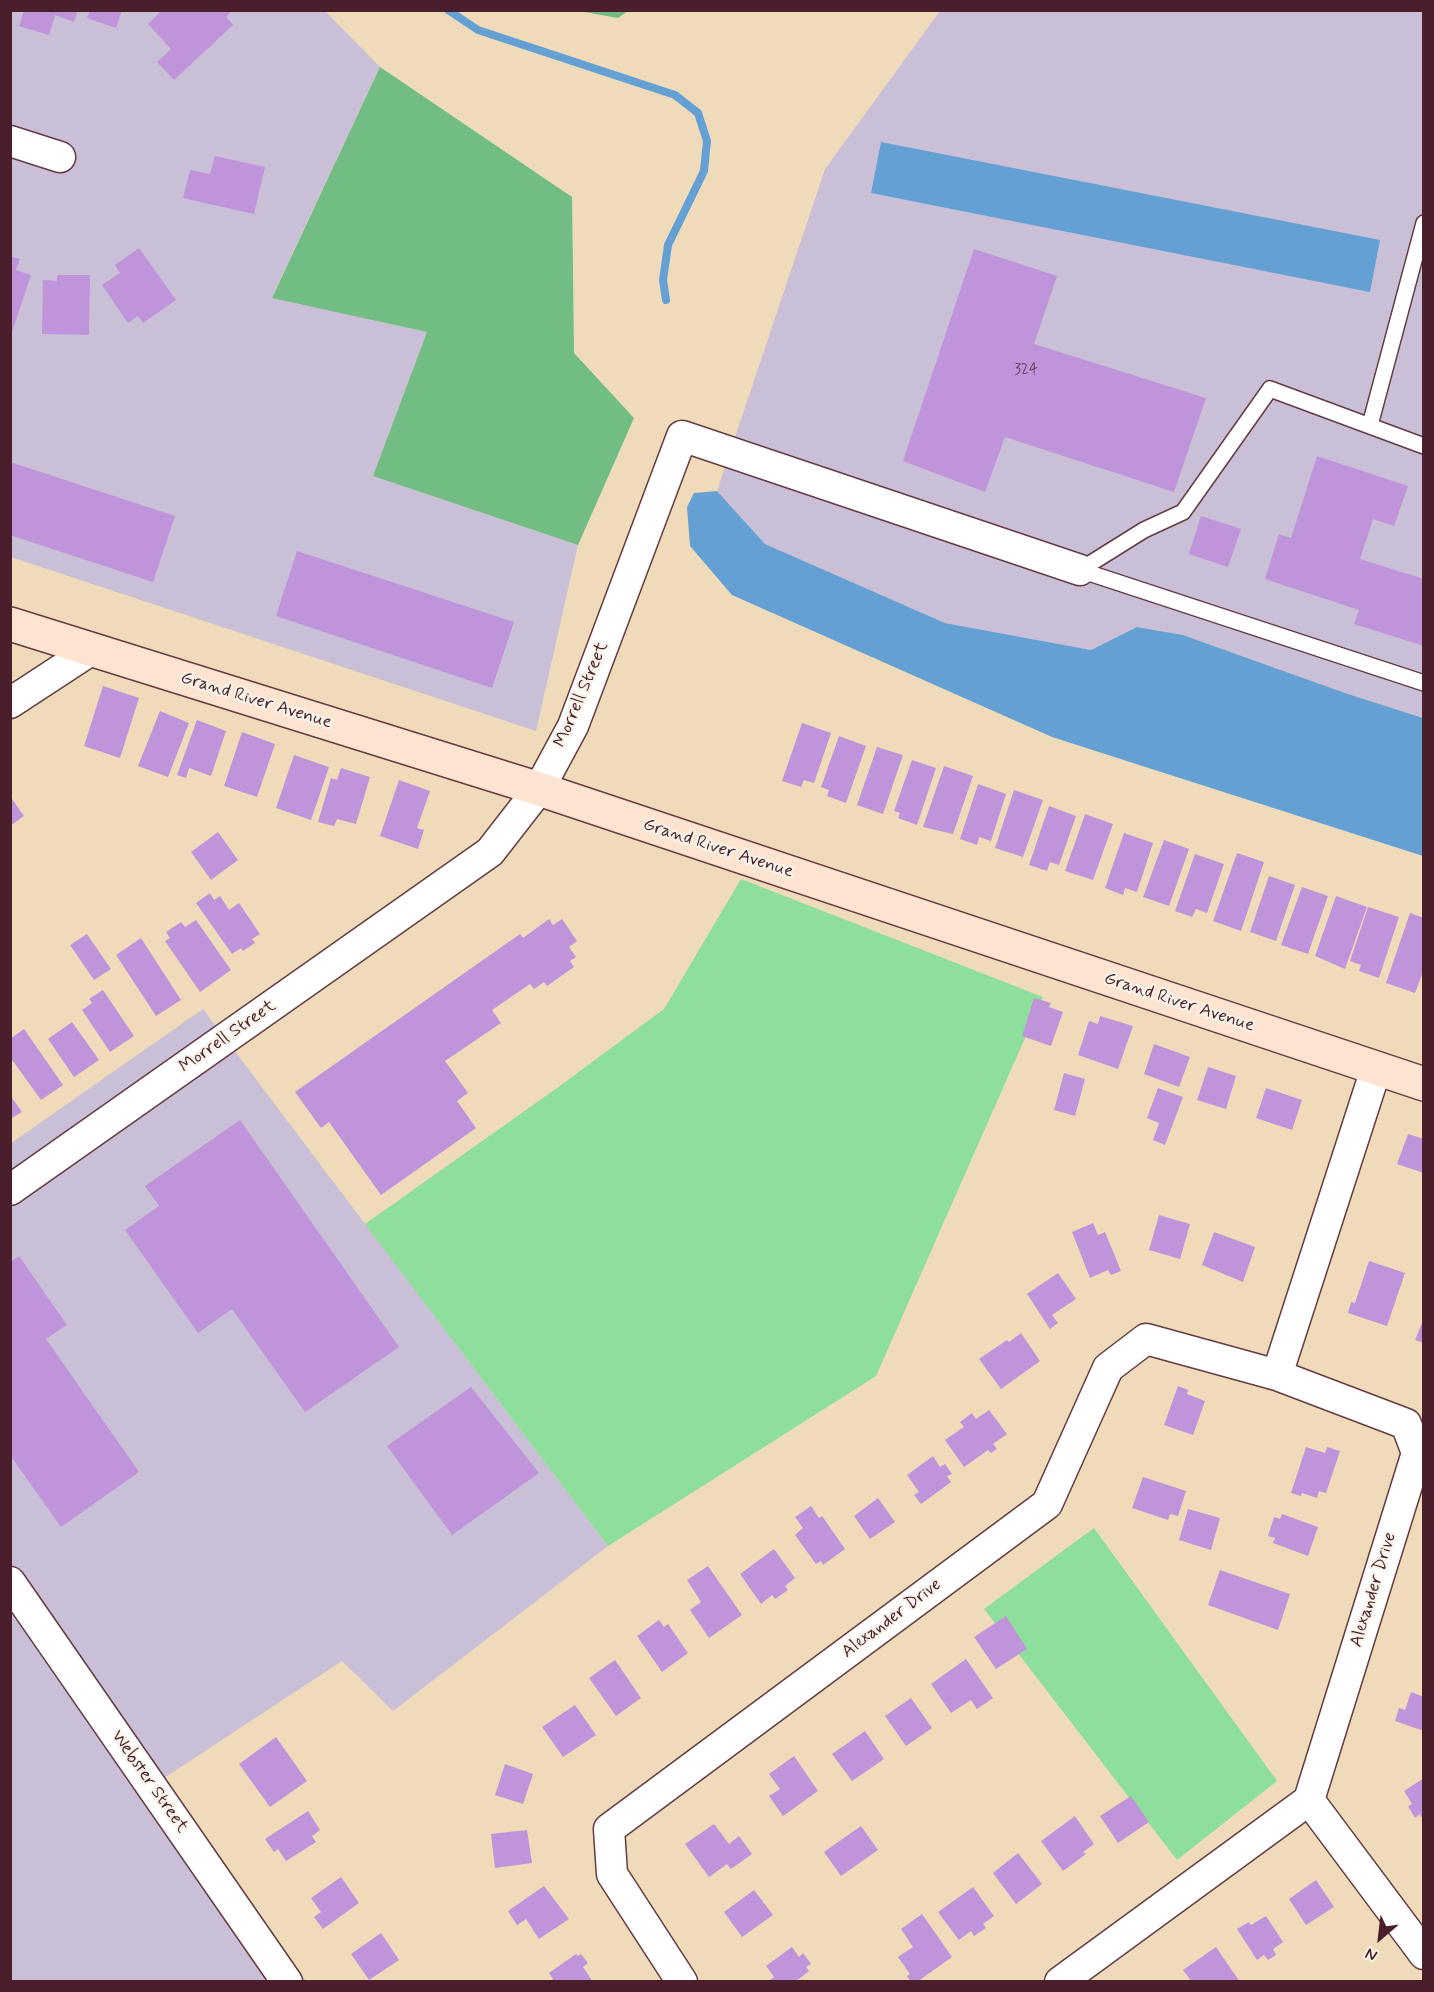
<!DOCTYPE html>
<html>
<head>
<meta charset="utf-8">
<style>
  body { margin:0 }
  #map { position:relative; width:1434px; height:1992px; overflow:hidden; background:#efdbba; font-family:Mynerve,sans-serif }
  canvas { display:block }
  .frame { position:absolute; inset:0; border:12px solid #4a1f2b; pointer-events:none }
  .north { position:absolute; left:1350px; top:1908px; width:60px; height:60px; -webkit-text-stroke:4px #f7f3e8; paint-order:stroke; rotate:208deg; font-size:16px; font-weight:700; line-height:24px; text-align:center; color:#4a1f2b }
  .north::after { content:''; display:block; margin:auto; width:21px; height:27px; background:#4a1f2b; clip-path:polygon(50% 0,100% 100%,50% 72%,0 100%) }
</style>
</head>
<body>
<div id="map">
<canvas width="1434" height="1992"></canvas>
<div class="frame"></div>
<div class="north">N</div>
</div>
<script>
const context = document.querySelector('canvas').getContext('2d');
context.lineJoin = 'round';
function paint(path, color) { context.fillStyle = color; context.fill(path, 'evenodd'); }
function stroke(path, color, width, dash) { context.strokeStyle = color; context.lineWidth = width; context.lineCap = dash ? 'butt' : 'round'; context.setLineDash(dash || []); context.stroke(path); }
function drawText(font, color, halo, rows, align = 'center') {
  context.font = font + ' Mynerve,sans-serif'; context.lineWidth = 4.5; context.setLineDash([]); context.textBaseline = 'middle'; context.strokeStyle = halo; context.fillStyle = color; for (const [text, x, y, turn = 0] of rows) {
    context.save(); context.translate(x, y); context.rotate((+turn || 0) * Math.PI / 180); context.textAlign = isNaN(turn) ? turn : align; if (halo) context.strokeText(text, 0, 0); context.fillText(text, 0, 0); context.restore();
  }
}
const industrial = new Path2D(`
  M11 11H325L380 67 272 297 427 332 373 476 578 545 536 731 11 557Z
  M940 11H1423V718L1345 693 1183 635 1137 627 1091 650 945 623 765 544 717 491 825 169Z
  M203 1009 608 1546 393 1711 342 1661 161 1780 306 1981H11L10 1144Z`);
const green = new Path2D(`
  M741 879 1043 997 876 1376 608 1546 365 1224 557 1088 664 1009Z
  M1094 1528 1277 1781 1177 1860 984 1609Z`);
const forest = new Path2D(`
  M579 11H628L618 18Z
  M380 67 572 197 574 353 634 418 578 545 373 476 427 332 272 298Z`);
const water = new Path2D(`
  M881 142 1380 240 1370 292 871 193Z
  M717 491 765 544 945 623 1091 650 1137 627 1183 635 1345 693 1423 718V856L1052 737 732 595 690 546 687 507 694 493Z`);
const stream = new Path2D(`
  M448 10 478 30 675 95 698 113 707 141 704 171 668 245 663 280 666 300`);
const building = new Path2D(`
  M24 10H78L74 22 55 15 49 35 19 26Z
  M90 10H122L116 28 87 18Z
  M162 10H233L226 17 233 25 174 80 157 62 171 49 148 24Z
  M215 156 265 167 254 214 183 198 190 170 210 174Z
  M139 248 176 300 143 323 138 316 128 323 102 285 120 273 115 265Z
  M974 249 1057 276 1034 344 1206 398 1174 492 1005 437 985 492 903 461Z
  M10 256 20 259 16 270 31 275 11 335Z
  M57 275H90L89 335 42 334 43 280 57 281Z
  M1317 456 1408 486 1394 526 1373 519 1360 559 1424 579V646L1354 624 1359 610 1265 579 1279 534 1291 538Z
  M10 462 175 516 153 582 10 535Z
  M1201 516 1241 529 1228 567 1189 554Z
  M297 551 514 622 492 688 276 616Z
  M103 686 139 698 120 758 84 746Z
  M160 711 189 723 168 777 138 766Z
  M197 720 226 731 211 776 189 768 186 778 177 775Z
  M802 723 831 733 814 783 804 780 801 787 782 781Z
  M242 732 275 744 257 797 224 786Z
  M839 736 866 746 846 803 827 796 829 790 821 787Z
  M877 747 903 755 883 814 857 805Z
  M294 755 329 767 311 820 276 808Z
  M912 760 936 768 917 825 898 818 900 813 894 811Z
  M944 766 973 776 953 834 923 827Z
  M341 768 370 777 356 824 337 819 334 826 318 822 331 778 337 780Z
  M399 780 430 791 417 828 424 830 418 849 380 836Z
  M978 784 1006 794 991 841 979 837 977 845 960 839Z
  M1014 790 1043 800 1023 857 995 848Z
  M10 796 24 816 10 826Z
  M1049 806 1076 816 1059 865 1050 862 1047 871 1029 865Z
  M1085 814 1113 824 1093 880 1065 871Z
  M218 832 238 860 211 880 191 852Z
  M1124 833 1153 843 1137 892 1125 888 1123 895 1105 888Z
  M1164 840 1189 849 1169 906 1143 897Z
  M1237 853 1264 862 1241 931 1213 921Z
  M1195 854 1224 864 1207 913 1196 909 1192 917 1175 911Z
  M1269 876 1295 885 1276 941 1250 932Z
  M1302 887 1328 896 1308 954 1281 945Z
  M210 893 214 900 220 896 229 910 239 903 260 934 252 939 255 943 243 951 241 948 232 954 196 903Z
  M1336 896 1367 907 1345 969 1315 956Z
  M1368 907 1399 917 1379 978 1359 971 1361 965 1350 961Z
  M1410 913 1424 918V969L1415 993 1386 983Z
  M549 919 553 925 562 919 577 941 569 947 576 957 570 961 574 967 547 986 544 982 534 989 530 984 492 1010 501 1023 445 1061 468 1093 457 1101 476 1128 381 1195 329 1122 321 1128 295 1092 520 934 523 938Z
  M196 920 231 970 200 992 165 941 170 938 166 932 181 922 185 927Z
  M87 934 111 969 94 980 70 945Z
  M141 938 181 1000 156 1016 116 955Z
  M103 990 134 1036 110 1052 82 1010 92 1003 89 999Z
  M1034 998 1051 1003 1049 1007 1063 1012 1051 1046 1022 1036Z
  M1100 1016 1133 1026 1118 1069 1078 1055 1089 1021 1098 1024Z
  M72 1022 99 1060 74 1077 48 1039Z
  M24 1029 63 1085 41 1100 10 1057V1039Z
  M1154 1044 1190 1057 1179 1087 1144 1074Z
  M1208 1067 1236 1076 1226 1109 1197 1100Z
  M1064 1073 1085 1079 1075 1116 1054 1110Z
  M1158 1088 1183 1097 1165 1145 1153 1140 1159 1123 1147 1118Z
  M1266 1088 1302 1100 1292 1130 1256 1118Z
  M10 1095 22 1112 10 1119Z
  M240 1120 399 1347 305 1412 232 1309 198 1333 125 1230 159 1206 145 1186Z
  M1408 1134 1424 1139V1173L1397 1164Z
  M1159 1215 1190 1224 1180 1259 1149 1250Z
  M1093 1223 1098 1235 1105 1232 1121 1271 1111 1275 1108 1270 1090 1278 1072 1232Z
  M1214 1232 1255 1247 1243 1282 1202 1265Z
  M19 1256 67 1325 46 1339 139 1472 61 1527 10 1455V1262Z
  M1369 1261 1405 1273 1387 1326 1348 1313 1351 1302 1355 1303Z
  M1058 1273 1076 1299 1052 1315 1058 1323 1050 1329 1027 1294Z
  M1424 1318V1343L1415 1340Z
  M1021 1333 1040 1361 1001 1389 979 1359 1007 1340 1009 1342Z
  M1178 1386 1188 1390 1187 1394 1205 1401 1193 1435 1164 1425Z
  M471 1387 539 1473 452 1535 387 1446Z
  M989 1410 1007 1434 993 1444 997 1449 991 1453 988 1450 964 1467 945 1440 964 1427 960 1422 972 1413 976 1419Z
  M1306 1447 1325 1453 1327 1447 1340 1451 1326 1493 1319 1491 1317 1498 1302 1493 1301 1496 1291 1493Z
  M933 1456 940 1467 945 1464 952 1474 947 1476 951 1482 921 1504 914 1495 919 1492 907 1475Z
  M1143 1477 1186 1491 1178 1516 1170 1514 1168 1520 1132 1508Z
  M878 1498 895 1522 870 1539 854 1516Z
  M811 1506 819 1518 822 1516 845 1549 823 1565 821 1561 816 1564 795 1535 803 1528 795 1517Z
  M1188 1509 1220 1518 1211 1550 1179 1540Z
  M1282 1514 1318 1527 1308 1556 1273 1543 1275 1538 1268 1536 1274 1517 1280 1519Z
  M774 1549 795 1578 785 1586 788 1590 775 1599 772 1595 761 1604 740 1574Z
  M708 1566 742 1615 709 1638 690 1610 701 1602 687 1580Z
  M1220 1570 1290 1594 1278 1630 1208 1605Z
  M1006 1616 1027 1649 996 1669 974 1637Z
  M659 1620 664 1627 668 1624 688 1653 662 1672 637 1636Z
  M966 1659 993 1698 977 1709 971 1700 951 1713 931 1684Z
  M615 1660 641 1698 616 1716 589 1678Z
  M1411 1692 1424 1697V1731L1395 1721 1399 1708 1405 1710Z
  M911 1698 932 1728 906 1746 885 1716Z
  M575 1705 596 1735 563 1757 542 1727Z
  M865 1731 884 1759 852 1781 832 1754Z
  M276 1737 307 1781 270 1807 239 1764Z
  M794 1756 818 1791 783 1816 769 1796 780 1789 769 1774Z
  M505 1764 533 1774 523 1804 495 1795Z
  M1424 1778V1816L1421 1817 1420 1814 1415 1818 1408 1806 1412 1804 1404 1791Z
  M1131 1796 1149 1822 1118 1843 1100 1816Z
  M308 1811 320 1830 312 1836 316 1842 286 1861 278 1849 274 1852 265 1839Z
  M1075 1816 1094 1844 1083 1852 1086 1854 1063 1871 1041 1841Z
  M714 1824 729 1844 739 1836 752 1854 731 1869 727 1864 709 1877 685 1844Z
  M861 1826 878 1850 841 1876 824 1852Z
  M527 1830 532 1863 495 1868 491 1834Z
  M1018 1853 1042 1884 1016 1904 993 1873Z
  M341 1877 359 1903 323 1929 314 1917 321 1912 311 1898Z
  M1316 1880 1334 1907 1306 1925 1289 1899Z
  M544 1886 569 1919 539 1939 526 1919 517 1925 508 1911Z
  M973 1887 994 1916 983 1924 986 1928 974 1936 971 1931 959 1940 938 1912Z
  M754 1890 773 1915 742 1937 724 1912Z
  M922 1914 952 1957 917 1982H911L907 1976 910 1974 898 1957 913 1947 901 1929Z
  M1266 1916 1283 1942 1273 1949 1276 1955 1268 1960 1264 1955 1257 1960 1237 1929 1249 1922 1251 1925Z
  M381 1933 399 1960 369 1980 351 1954Z
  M792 1947 799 1957 803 1953 811 1964 806 1967 809 1971 795 1982H767L774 1977 766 1966Z
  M1216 1947 1240 1982H1192L1183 1970Z
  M576 1954 578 1956 581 1954 588 1963 583 1967 593 1982H549L553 1979 549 1973Z`);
const lane = new Path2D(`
  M1370 425 1424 223
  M1080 570 1144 530 1183 512 1270 389 1424 446
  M1080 570 1424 683`);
const street = new Path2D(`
  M10 141 60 157
  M10 703 91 650
  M10 1190 490 852 539 789 573 726 682 436 1080 570
  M1277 1375 1376 1069
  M10 1582 287 1982
  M1309 1800 1424 1954
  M682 1982 612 1874 609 1829 1047 1504 1108 1368 1146 1339 1277 1375 1406 1424 1417 1453 1309 1800 1060 1982`);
const secondary = new Path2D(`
  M10 624 539 789 1424 1084`);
const numberNames = [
  ["324",1026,371]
];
const streetNames = [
  ["Morrell Street",582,695,-67],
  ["Grand River Avenue",256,701,17],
  ["Grand River Avenue",718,849,18],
  ["Grand River Avenue",1179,1003,18],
  ["Morrell Street",228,1037,-35],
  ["Alexander Drive",1374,1590,-73],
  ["Alexander Drive",892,1619,-37],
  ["Webster Street",149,1782,55]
];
paint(industrial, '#c9bfd7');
paint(green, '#8ede9c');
paint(forest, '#72bd84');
paint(water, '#65a0d5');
stroke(stream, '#65a0d5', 8);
paint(building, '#c094da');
stroke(lane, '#633b40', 18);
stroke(street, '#633b40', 33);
stroke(secondary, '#633b40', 36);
stroke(lane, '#fff', 15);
stroke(street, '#fff', 30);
stroke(secondary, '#fde4d1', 33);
drawText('15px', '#683c57', null, numberNames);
drawText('18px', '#4a1f2b', '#f7f3e8', streetNames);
</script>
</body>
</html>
